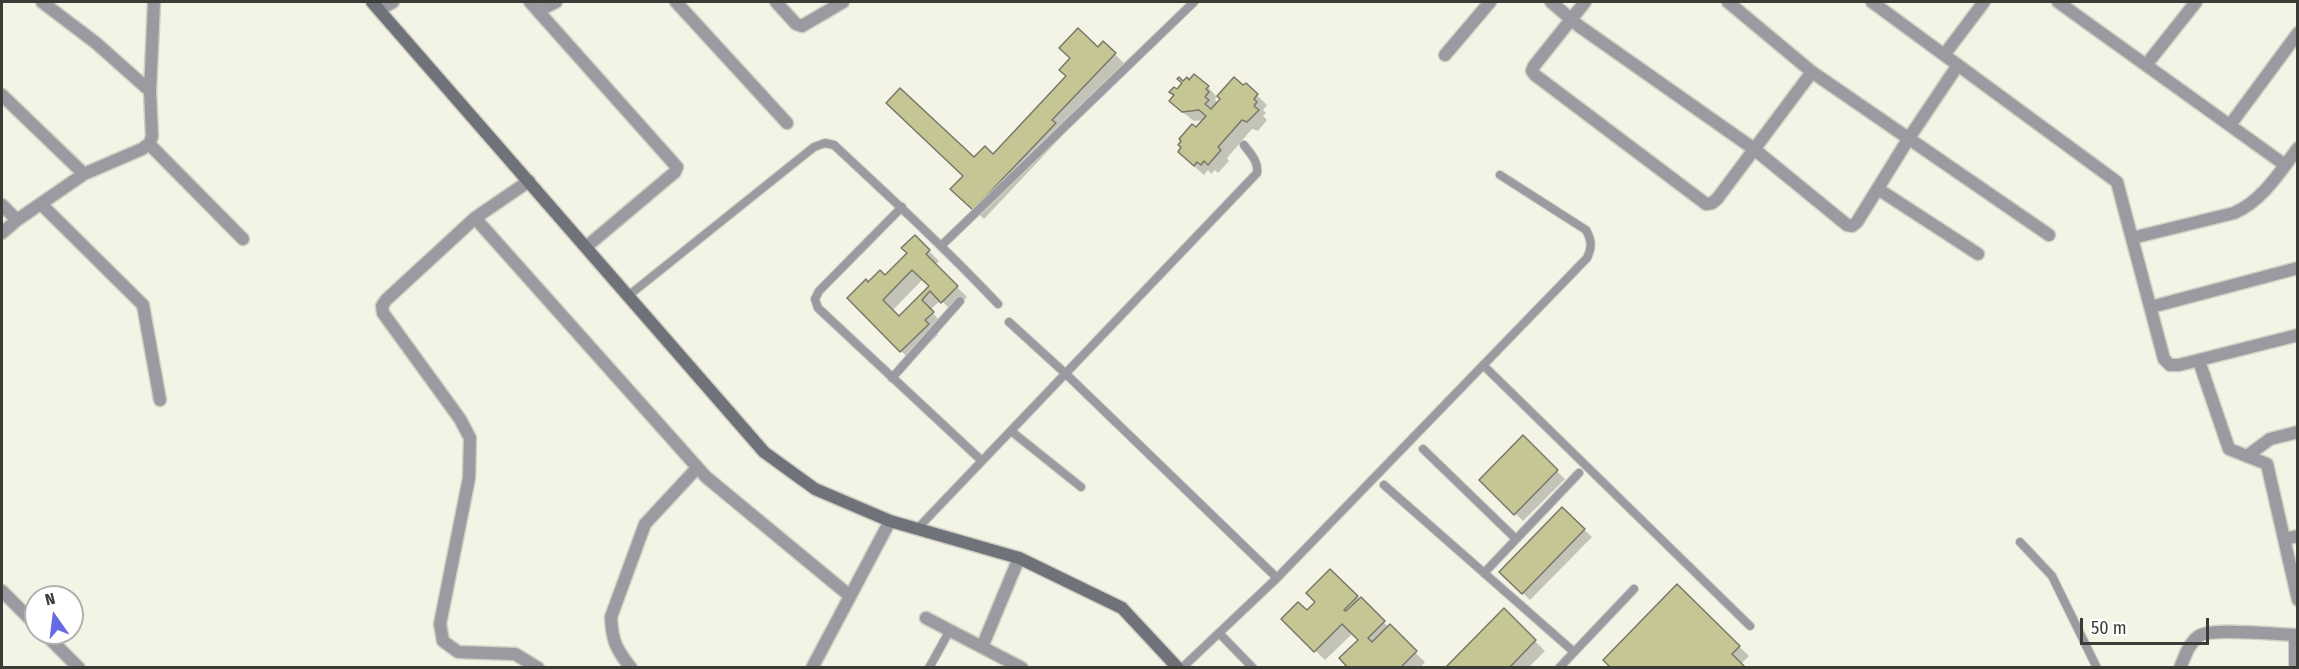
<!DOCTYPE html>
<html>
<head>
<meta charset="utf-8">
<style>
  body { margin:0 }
  #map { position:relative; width:2299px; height:669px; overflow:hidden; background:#f4f4e6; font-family:"Fira Sans Condensed",sans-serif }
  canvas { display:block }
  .frame { position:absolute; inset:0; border:3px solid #3c3c36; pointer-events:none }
  .north { position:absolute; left:24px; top:585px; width:60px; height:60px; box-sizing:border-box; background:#fff; border:2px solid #b1b1af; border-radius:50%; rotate:346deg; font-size:16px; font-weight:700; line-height:24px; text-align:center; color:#3c3c36 }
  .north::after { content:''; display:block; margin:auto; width:21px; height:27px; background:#666be4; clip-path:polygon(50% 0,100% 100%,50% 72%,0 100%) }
  .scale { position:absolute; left:2080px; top:618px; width:129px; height:27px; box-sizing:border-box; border:3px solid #3c3c36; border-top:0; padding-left:8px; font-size:18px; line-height:21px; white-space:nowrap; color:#3c3c36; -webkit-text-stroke:4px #fff; paint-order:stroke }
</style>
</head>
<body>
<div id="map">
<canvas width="2299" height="669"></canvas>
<div class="frame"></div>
<div class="north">N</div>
<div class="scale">50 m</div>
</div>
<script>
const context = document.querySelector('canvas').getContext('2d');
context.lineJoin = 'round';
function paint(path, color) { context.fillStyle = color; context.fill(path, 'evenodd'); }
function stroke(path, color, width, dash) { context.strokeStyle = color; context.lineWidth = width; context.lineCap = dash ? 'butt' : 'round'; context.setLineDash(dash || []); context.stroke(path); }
const shadow = new Path2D(`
  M1103 43 1125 64 1061 131 1064 134 984 219 962 199 965 176 974 160 993 156Z
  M1246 85 1267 105 1263 110 1266 113 1263 116 1267 120 1258 131 1252 129 1227 158 1229 161 1218 173 1215 170 1211 174 1208 170 1204 175 1189 162 1196 129 1205 120 1194 121 1181 111 1176 96 1177 91 1208 87 1217 97 1215 100 1218 103Z
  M915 237 939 261 935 265 967 297 952 311 941 300 930 310 942 323 934 331 938 335 911 361 849 298 868 284 885 277 909 254ZM923 279 931 286 899 318 892 311Z
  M1523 438 1565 479 1523 521 1481 480Z
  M1562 509 1592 537 1530 600 1501 572Z
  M1330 571 1425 662 1420 668H1351L1360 640 1353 633 1325 660 1283 619 1307 612 1317 602Z
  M1677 586 1749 656 1741 664 1613 668Z
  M1504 610 1545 651 1528 668H1447Z`);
const building = new Path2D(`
  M1078 28 1098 47 1103 41 1116 53 1052 120 1056 123 973 210 950 189 963 176 886 103 900 88 974 157 985 146 993 154 1066 76 1059 70 1070 58 1059 48Z
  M1194 74 1209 86 1206 89 1209 92 1205 97 1209 100 1205 104 1211 109 1220 99 1217 96 1234 77 1243 85 1246 83 1258 94 1254 99 1257 102 1254 106 1259 110 1247 122 1242 120 1218 147 1221 150 1208 165 1204 161 1201 165 1197 162 1194 166 1178 152 1181 147 1178 145 1181 141 1179 139 1192 124 1196 127 1206 116 1199 110 1182 112 1169 101 1174 95 1169 92 1174 87 1177 89 1182 83 1177 79 1179 77 1183 81 1187 77 1189 80Z
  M915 235 930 250 926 254 958 286 941 303 930 291 922 300 934 312 925 320 929 324 900 352 847 298 866 279 868 282 880 270 885 275 907 253 901 248ZM912 270 929 286 899 316 883 300Z
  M1523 435 1558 470 1514 515 1479 480Z
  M1562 507 1585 529 1522 594 1499 572Z
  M1330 569 1358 596 1344 610 1346 611 1361 597 1385 621 1368 638 1372 642 1390 624 1417 651 1400 668H1348L1339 658 1358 640 1342 624 1314 652 1281 619 1298 602 1307 610 1315 602 1306 593Z
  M1677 584 1740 646 1732 654 1746 668H1611L1603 660Z
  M1504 608 1536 640 1509 668H1445Z`);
const lane = new Path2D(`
  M902 207 819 291 815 299 818 308 982 461
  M942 245 1194 2
  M628 296 814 147 825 143 834 145C890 197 946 249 998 304
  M1009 322 1066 374 1277 578
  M1483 365 1750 626
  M892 378 960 301
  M1011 431 1081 487
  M1423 449 1516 539
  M1384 485 1574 652
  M917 529 1257 173C1259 162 1250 153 1244 145
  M2020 542 2052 576 2097 668
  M1484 573 1579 473
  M1219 633 1253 668
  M929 668 950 630
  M1182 668 1277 578 1587 258C1592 247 1592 241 1586 230L1500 175
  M1559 668 1634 589
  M2293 668V635`);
const street = new Path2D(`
  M42 2 96 43 150 91
  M530 2 677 167 675 172 586 247
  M676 2 787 123
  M776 2 796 24 802 26 843 2
  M1551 2 1579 26 1754 149 1847 225 1852 226 1857 222 1909 138 1958 65
  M1585 2 1534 66 1532 71 1535 75 1706 204 1712 203 1717 199 1812 72
  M1728 2 1812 72 2049 235
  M1872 2 2117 182 2164 359 2170 365H2179L2298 335
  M2058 2 2285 165
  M379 10 393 2
  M538 11 556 2
  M1445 55 1490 2
  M1944 55 1984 2
  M2146 65 2196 2
  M2 95 84 174
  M2230 125 2298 33
  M149 144 243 239
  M529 181 475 218 386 300 382 306 383 313 460 419 470 438 469 478 440 624 443 641 458 652 515 654 538 668
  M1878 189 1978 254
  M41 204 143 305 160 400
  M2 205 17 220
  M475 218 706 477 850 596
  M2 233 17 220 84 174 142 149 150 143 152 136 150 91 154 2
  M2132 238 2234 213C2262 201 2280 172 2298 148
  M2151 307 2298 268
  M2199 361 2229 449 2267 464 2298 600
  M2247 456 2270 439 2298 432
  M2284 539 2298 536
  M2 591 36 625
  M926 618 1022 668
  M44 633 79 668
  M982 647 1019 558
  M631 668C616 649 612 641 611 617L645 524 697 468
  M812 668 890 521
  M2180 668C2185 656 2189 643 2199 636 2212 627 2279 635 2298 635`);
const secondary = new Path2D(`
  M372 2 764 452 815 489 890 521 1019 558 1122 608 1178 668`);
paint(shadow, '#0003');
paint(building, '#c6c694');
stroke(building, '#77776a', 1.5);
stroke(lane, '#cfcfc3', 10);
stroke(street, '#cfcfc3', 15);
stroke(secondary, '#cfcfc3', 15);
stroke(lane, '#9a9ba1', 8);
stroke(street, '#9a9ba1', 12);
stroke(secondary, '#70727a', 12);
</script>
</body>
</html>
